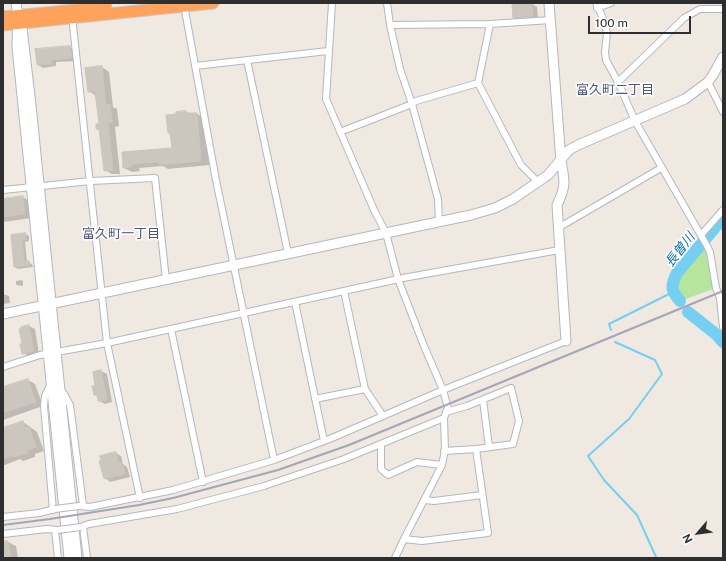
<!DOCTYPE html>
<html>
<head>
<meta charset="utf-8">
<style>
  body { margin:0 }
  #map { position:relative; width:726px; height:561px; overflow:hidden; background:#efe9e1; font-family:"Public Sans",sans-serif }
  canvas { display:block }
  .frame { position:absolute; inset:0; border:4px solid #2e2e2e; pointer-events:none }
  .north { position:absolute; left:678px; top:513px; width:40px; height:40px; -webkit-text-stroke:3px #fff; paint-order:stroke; rotate:242deg; font-size:11px; font-weight:700; line-height:16px; text-align:center; color:#2e2e2e }
  .north::after { content:''; display:block; margin:auto; width:14px; height:18px; background:#2e2e2e; clip-path:polygon(50% 0,100% 100%,50% 72%,0 100%) }
  .scale { position:absolute; left:588px; top:16px; width:103px; height:18px; box-sizing:border-box; border:2px solid #2e2e2e; border-top:0; padding-left:5px; font-size:12px; line-height:14px; white-space:nowrap; color:#2e2e2e; -webkit-text-stroke:3px #fff; paint-order:stroke }
</style>
</head>
<body>
<div id="map">
<canvas width="726" height="561"></canvas>
<div class="frame"></div>
<div class="north">N</div>
<div class="scale">100 m</div>
</div>
<script>
const context = document.querySelector('canvas').getContext('2d');
context.lineJoin = 'round';
function paint(path, color) { context.fillStyle = color; context.fill(path, 'evenodd'); }
function stroke(path, color, width, dash) { context.strokeStyle = color; context.lineWidth = width; context.lineCap = dash ? 'butt' : 'round'; context.setLineDash(dash || []); context.stroke(path); }
function drawText(font, color, halo, rows, align = 'center') {
  context.font = font + ' "Public Sans","Noto Sans JP",sans-serif'; context.lineWidth = 3; context.setLineDash([]); context.textBaseline = 'middle'; context.strokeStyle = halo; context.fillStyle = color; for (const [text, x, y, turn = 0] of rows) {
    context.save(); context.translate(x, y); context.rotate((+turn || 0) * Math.PI / 180); context.textAlign = isNaN(turn) ? turn : align; if (halo) context.strokeText(text, 0, 0); context.fillText(text, 0, 0); context.restore();
  }
}
const green = new Path2D(`
  M704 240 716 288 680 301C678 298 674 295 673 291 668 277 695 251 704 240Z`);
const shadow = new Path2D(`
  M532 4 537 7 538 19 520 21 514 17Z
  M70 47 75 50 76 61 56 62V66L43 68 38 65Z
  M102 67 109 72 113 107 117 109 119 126 115 127 120 174H112L105 170 101 131 97 129 100 125 96 96 89 91Z
  M186 112 190 114H197L205 118 209 165 168 169 163 166 139 168 140 171 132 172 124 168 123 153 173 149 172 134 169 133Z
  M23 197 30 202 32 218 3 222V200Z
  M25 234 29 236V241L25 242 27 262 32 264 33 267 18 269 15 267 12 236Z
  M21 280 23 281V286L16 285V281Z
  M3 294 9 296 10 303 3 304Z
  M29 326 35 329 39 354 29 356 23 353V344Z
  M101 371 107 374 112 402 105 404 99 401 98 397 95 395 96 387 94 373Z
  M28 380 35 384 43 406 3 420V388Z
  M23 422 37 432 44 451 35 454V457L23 461 20 459 5 465 3 464V429Z
  M116 453 121 456 123 464 127 467 130 477 110 482 105 478Z
  M3 542H8L16 546 18 558H3Z`);
const stream = new Path2D(`
  M611 330 609 324 673 292
  M615 342 655 360 662 374 629 419 588 456 604 480 637 515 656 557`);
const river = new Path2D(`
  M680 301C671 290 670 287 677 273L723 218
  M688 312 717 335 723 342`);
const building = new Path2D(`
  M528 3H532L533 17 513 18 512 4Z
  M70 46 72 58 51 60 52 64 37 65 35 49Z
  M102 66 106 105 110 104 112 122 108 123 113 170 104 171 99 129H96V124H99L95 91 88 92 85 68Z
  M186 111V113H197L201 161 159 165V162L132 164V167L123 168 122 152 172 148 170 133H168L166 115 176 114V112Z
  M23 196 25 214 3 217V199Z
  M26 233V240H22L24 261H29L30 265 14 267 11 235Z
  M29 325 34 351 22 354 20 344H22L19 329H21V327Z
  M101 370 107 400 98 401 97 395H94L92 386H95L93 372Z
  M28 379 36 402 3 413V387Z
  M23 421 25 428 29 426 36 447 27 450 28 453 14 457 13 455 3 459V428Z
  M116 452 118 463 122 462 125 474 104 479 99 461H101L100 456Z
  M3 541H8L11 558H3Z`);
const street = new Path2D(`
  M332 3 326 99 375 212 386 233 398 279 424 346 443 390 448 408 444 418 445 450 442 465 404 539 395 558
  M387 3 390 25 400 69 412 104 438 199 439 222
  M596 3 604 21 607 33 605 52 606 60 618 82 635 121 706 244 710 252 716 288 720 298 723 327
  M184 5 216 180 274 460
  M597 8 611 3
  M72 16 107 343 140 498
  M490 24 478 83 521 165 538 182
  M390 25 490 24 551 20
  M247 60 288 253
  M195 66 328 51
  M618 82 684 18 700 9H723
  M708 82 723 112
  M340 132 412 104 416 101 478 83
  M3 190 91 181 155 178 166 280
  M558 228 661 168
  M701 235 723 210
  M344 291 365 389 383 416
  M295 302 324 441
  M171 329 203 482
  M3 367 40 355 107 343 403 278 559 250
  M51 383 45 396 44 406 53 510
  M60 389 64 394 70 405 83 505
  M315 399 365 389
  M483 400 489 447
  M446 412 467 406 511 388 519 421 513 444 476 449
  M381 445V469L388 475 417 462 442 465
  M425 500 434 501 482 495
  M79 506 90 507 173 490 274 460 332 438 443 390 566 341
  M3 517 39 513 55 509
  M81 527 89 524 177 509 264 486 344 459 444 418
  M83 527 87 558
  M55 530 58 558
  M3 534 47 529 58 530
  M404 539 422 541 488 533 476 449 444 451`);
const secondary = new Path2D(`
  M16 3 18 16 17 47 69 558
  M549 3 561 161C565 181 566 187 557 205L566 341
  M22 28 31 105 77 558
  M3 314 471 215 495 208 513 199 548 175 569 150 578 145 685 99 708 82 713 75 723 57`);
const highway = new Path2D(`
  M3 17 106 7
  M3 25 213 3`);
const rail = new Path2D(`
  M3 525 50 519 139 505 173 498 278 470 349 445 723 291`);
const streetBridge = new Path2D(`
  M55 509 79 506
  M58 530 81 527`);
const neighbourhoodNames = [
  ["富久町二丁目",615,90],
  ["富久町一丁目",121,234]
];
const waterNames = [
  ["長曽川",680,250,-52]
];
paint(green, '#b6e59e');
paint(shadow, '#0003');
stroke(stream, '#75cff0', 2);
stroke(river, '#75cff0', 12);
paint(building, '#cbc7bf');
stroke(building, '#cbc5ba', 1);
stroke(street, '#b4b7c1', 8);
stroke(secondary, '#b4b7c1', 11);
stroke(highway, '#c9c9c9', 13);
stroke(street, '#fff', 6);
stroke(secondary, '#fff', 9);
stroke(highway, '#ffa35c', 11);
stroke(rail, '#a3a6b8', 2);
stroke(streetBridge, '#b4b7c1', 8, []);
stroke(streetBridge, '#fff', 6);
drawText('13px', '#4d5680', '#fff', neighbourhoodNames);
drawText('italic 13px', '#0d6fa3', '#fff', waterNames);
</script>
</body>
</html>
